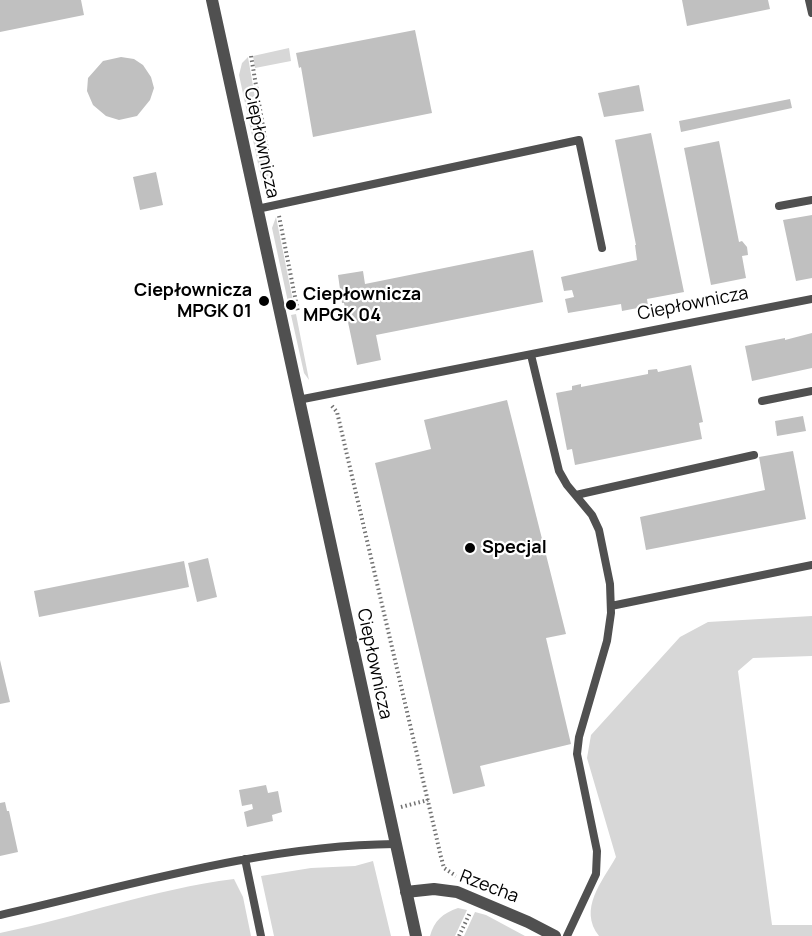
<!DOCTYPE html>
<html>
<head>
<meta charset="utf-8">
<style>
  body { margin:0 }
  canvas { display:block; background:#fff }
</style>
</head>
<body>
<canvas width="812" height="936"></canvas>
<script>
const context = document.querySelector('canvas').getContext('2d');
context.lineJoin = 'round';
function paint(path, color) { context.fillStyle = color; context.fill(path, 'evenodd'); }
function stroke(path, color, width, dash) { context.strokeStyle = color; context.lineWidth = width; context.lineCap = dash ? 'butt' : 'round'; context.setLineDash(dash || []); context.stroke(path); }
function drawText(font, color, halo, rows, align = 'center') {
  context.font = font + ' Manrope,sans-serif'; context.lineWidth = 4.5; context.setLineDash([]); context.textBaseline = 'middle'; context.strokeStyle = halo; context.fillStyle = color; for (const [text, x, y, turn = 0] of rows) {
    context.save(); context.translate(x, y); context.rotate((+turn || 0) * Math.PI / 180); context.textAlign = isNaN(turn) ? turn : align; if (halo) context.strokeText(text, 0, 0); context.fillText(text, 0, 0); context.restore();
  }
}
const green = new Path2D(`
  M289 48 291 61 255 68 253 56Z
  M248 57 271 190 262 182 239 75 242 63Z
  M276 217 293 301 288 302 272 228Z
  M296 314 309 380 304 373 291 315Z
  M812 616V656L753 658 738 671 772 925H812V936H599C578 909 602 882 616 857L587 758 591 735 680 637 708 622Z
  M373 861 391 936H274L261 876 311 868 355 866Z
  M234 879 243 897 251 936H0V933C78 917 154 889 234 879Z
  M458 908 467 910 455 936H430C434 921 443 913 458 908Z
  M475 912 486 915 525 936H464Z`);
const building = new Path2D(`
  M0 0H81L84 15 0 32Z
  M682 0H768L770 9 687 26Z
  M415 30 432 113 313 137 301 67 299 68 296 53Z
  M121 57 134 59 143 65 151 77 154 88 150 100 137 116 119 120 106 116 93 105 87 91 88 78 103 61Z
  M639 85 644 111 604 117 598 93Z
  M790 99 792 108 681 132 679 121Z
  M651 133 684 292 647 299 648 306 622 311 621 304 568 313 565 299 574 297 572 290 564 291 561 277 637 260 635 245H636L615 140Z
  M719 141 739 242 742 241 747 247 748 255 742 256 746 278 711 285 684 148Z
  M156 172 163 205 140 210 133 177Z
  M812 215V278L796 281 783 220Z
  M533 250 543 302 376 335 381 360 357 365 344 303H342L338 275 363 271 365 284Z
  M812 333V368L752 381 745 346 785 338V340Z
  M691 365 703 422 699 423 702 439 575 465 572 449 567 450 556 393 572 390V386L581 384V387L648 374V370L657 369 658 372Z
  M507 400 566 634 546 638 571 744 480 766 485 786 453 794 375 463 431 449 424 420Z
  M803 416 806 431 777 436 775 421Z
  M793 451 806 519 646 550 640 517 765 490 759 457Z
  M208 558 217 597 197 602 188 563Z
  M184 561 189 587 39 617 34 591Z
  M0 660 10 702 0 704Z
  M266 785 268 793 278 791 282 812 272 815 273 821 247 827 244 812 253 809 252 804 242 806 239 790Z
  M5 802 7 811H9L18 852 0 856V803Z`);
const path = new Path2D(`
  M251 56 274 191
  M279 216 298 312
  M332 406 337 412 441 857 444 868 456 876
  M401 807 428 800
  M459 936 470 913`);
const lane = new Path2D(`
  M809 0 812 13
  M779 206 812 200
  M257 209 579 140 602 248
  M531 355 559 471 567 485 592 515 599 530 610 584 611 613 607 641 579 737 577 754 597 851 596 874 567 936
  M298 400 812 299
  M762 401 812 391
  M576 495 754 455
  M611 606 812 565
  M245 859 261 936
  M0 915C128 886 263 845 395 844`);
const street = new Path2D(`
  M212 0 416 936
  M406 892 434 889 457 892 528 922 555 936`);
const markers = [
  [264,301,6,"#000"],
  [291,305,6,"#000"],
  [470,548,6,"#000"]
];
const streetNames = [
  ["Ciepłownicza",261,143,78],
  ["Ciepłownicza",693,304,-11],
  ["Ciepłownicza",374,664,78],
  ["Rzecha",489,887,21]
];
const poiNames = [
  ["Ciepłownicza",252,291,"right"],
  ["MPGK 01",252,312,"right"],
  ["Ciepłownicza",303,295],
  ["MPGK 04",303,316],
  ["Specjal",482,548]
];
paint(green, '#d7d7d7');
paint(building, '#c0c0c0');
stroke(path, '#727272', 4, [1.5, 3]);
stroke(lane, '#505050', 8);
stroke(street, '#505050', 12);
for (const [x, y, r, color] of markers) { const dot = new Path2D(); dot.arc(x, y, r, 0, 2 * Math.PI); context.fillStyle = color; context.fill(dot); stroke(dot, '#fff', 2); }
drawText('18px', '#000', '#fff', streetNames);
drawText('bold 18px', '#000', '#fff', poiNames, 'left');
</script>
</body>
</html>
